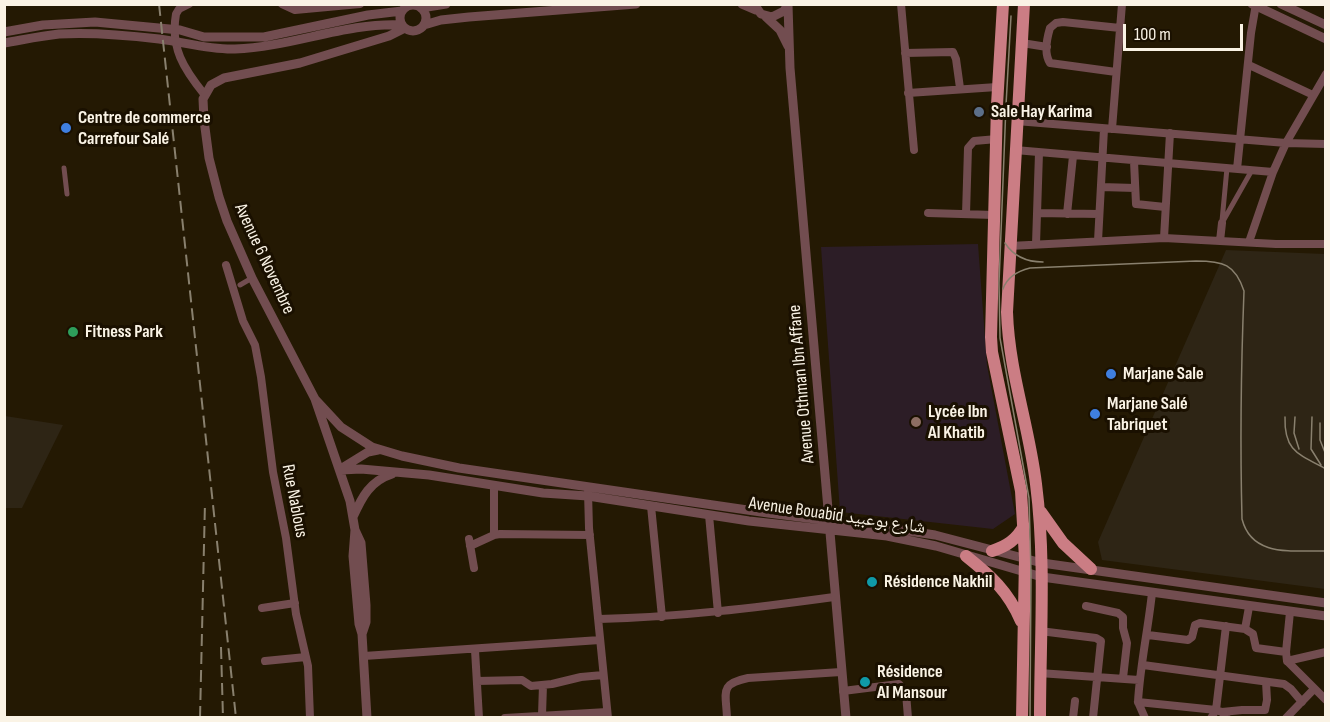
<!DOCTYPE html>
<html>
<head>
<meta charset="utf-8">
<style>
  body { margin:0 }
  #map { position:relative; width:1330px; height:722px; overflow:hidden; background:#241903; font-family:"Sofia Sans Condensed",sans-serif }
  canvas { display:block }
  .frame { position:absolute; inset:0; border:6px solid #faf3e5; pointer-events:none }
  .scale { position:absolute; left:1123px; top:24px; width:120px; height:27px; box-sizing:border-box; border:3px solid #faf3e5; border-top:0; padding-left:8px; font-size:18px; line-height:21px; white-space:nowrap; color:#faf3e5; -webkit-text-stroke:4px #1a1000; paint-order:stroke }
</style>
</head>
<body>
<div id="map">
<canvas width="1330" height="722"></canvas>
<div class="frame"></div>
<div class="scale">100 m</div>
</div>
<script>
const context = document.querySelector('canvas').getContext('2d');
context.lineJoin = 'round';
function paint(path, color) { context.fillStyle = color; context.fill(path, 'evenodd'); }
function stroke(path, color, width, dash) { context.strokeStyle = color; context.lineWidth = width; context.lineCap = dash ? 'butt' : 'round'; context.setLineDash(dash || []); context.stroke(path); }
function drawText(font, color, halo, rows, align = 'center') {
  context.font = font + ' "Sofia Sans Condensed","Noto Naskh Arabic",sans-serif'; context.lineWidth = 6; context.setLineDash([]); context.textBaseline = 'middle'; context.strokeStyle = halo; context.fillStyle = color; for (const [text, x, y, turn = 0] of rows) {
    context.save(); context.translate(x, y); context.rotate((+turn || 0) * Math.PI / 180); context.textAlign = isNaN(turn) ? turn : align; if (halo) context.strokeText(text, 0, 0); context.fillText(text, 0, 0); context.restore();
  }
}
const industrial = new Path2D(`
  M1226 250 1325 254V589L1102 560 1098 542Z
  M5 416 63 425 22 508H5Z`);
const education = new Path2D(`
  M978 244 987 365 1015 514 993 529 840 512 821 247Z`);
const pedestrian = new Path2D(`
  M64 168 67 194
  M1222 221 1227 168
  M1222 223 1252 170
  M240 285 252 278`);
const minor = new Path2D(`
  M189 4 179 9 176 14C170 48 184 69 204 94
  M282 4 295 10 360 4
  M901 4 914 150
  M1022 43 1047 47
  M905 53 953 52 956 59 960 88
  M1249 65 1313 95
  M1116 72 1050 63C1044 54 1047 38 1050 28L1056 23 1063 22 1120 28
  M908 93 997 87
  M1016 121 1286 143 1326 144
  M1112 129 1122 4
  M1015 150 1273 172
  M1134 161 1136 204 1165 207
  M1237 169 1251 33 1256 4
  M1101 187 1135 188
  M928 213 994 215
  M1037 213 1099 214
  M966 214 968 148 974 141 997 139
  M1067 214 1073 156
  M1164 238 1170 133
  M1098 241 1104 129
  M1220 241 1222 223
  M1249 242 1273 172 1286 143 1326 74
  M1036 244 1039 153
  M1010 246 1164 238 1276 244H1326
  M226 265 243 321 255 345 261 377 273 472 286 538 296 614 308 666 310 718
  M588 492 589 528 608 718
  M651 506 662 617
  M709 515 718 613
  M494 535V485
  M469 539 474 568
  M470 546 494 535 500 534 590 535
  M1152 593C1148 630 1140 666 1138 702L1216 710 1222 712 1227 718
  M1086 606 1118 613 1123 617V628L1127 643 1123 678
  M1249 607 1245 629 1253 634 1256 648 1286 652
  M262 608 295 603
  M1290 612 1286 652 1287 661 1326 700
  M599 619C680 617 754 608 834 597
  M1040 631 1096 638 1101 641 1093 718
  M1148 635 1188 640 1192 637 1195 625 1200 623 1245 629
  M475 650 479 718
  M364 656 600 640
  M265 661 306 657
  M1287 661 1326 652
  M1143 665 1284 684 1291 689 1302 702
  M1039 673 1139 680
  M477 681 522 680 531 686 552 684 581 677 603 675
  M843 691 899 684 906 693 908 718
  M1138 702 1145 718
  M1222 712 1242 710H1265L1267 700 1266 682
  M542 715 543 685
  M505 718 607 712
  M727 718C726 692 719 684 748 678L841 672
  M1073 718 1075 701
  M1211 718 1216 710 1226 626
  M1286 718 1314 689`);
const tertiary = new Path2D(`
  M742 4 756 10
  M754 4 761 14 772 17 784 11 788 4
  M1252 4 1326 39
  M1281 4 1326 25
  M788 5 790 68 846 718
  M400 18a13 13 0 1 1 26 0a13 13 0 1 1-26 0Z
  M421 8 446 4
  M766 17 780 30 788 46
  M424 25 441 20 469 17 636 4
  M4 32 43 25 95 22 180 30 204 37H264L368 15 402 11
  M4 43C22 40 40 36 59 34 92 32 126 35 159 39 184 42 209 50 235 49 292 47 346 22 402 25
  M315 399 341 427 372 447 402 456 459 468 768 513 902 530 935 535 1042 563 1326 603
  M342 468 368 452 378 450
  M341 470 361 469 429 475 543 493 588 496 749 521 887 536 936 546 1042 577 1326 616
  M353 517C362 497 370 481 392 474
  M355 530 353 556 359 624 362 634 367 718
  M362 634 366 622V605L361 543 355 530 350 501 315 399 252 278 227 221 219 197 209 158 204 120 203 99 211 85 224 78 300 63 389 36 405 28`);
const primary = new Path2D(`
  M1003 4 997 105 991 337 992 352 1021 491 1025 558 1022 718
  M1024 4 1007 312C1009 373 1029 425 1036 484 1046 561 1040 640 1040 718
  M1041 512 1063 543 1091 569
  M992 551C1007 546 1016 540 1024 526
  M966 556C991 576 1008 591 1021 621`);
const tram = new Path2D(`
  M1011 16 1006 105 999 283 1000 338 1029 498 1031 573 1030 718
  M1005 243C1014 257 1027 262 1043 262
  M1003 289C1007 277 1018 271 1030 268L1196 261C1223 261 1235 264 1244 291 1241 368 1240 443 1242 519 1252 558 1293 550 1326 551
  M1285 417C1284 451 1298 454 1326 469
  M1295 417 1294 433 1299 449
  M1312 417 1311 449 1321 465
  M1320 423V440L1326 455`);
const rail = new Path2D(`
  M159 4 236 718
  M221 647 223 718
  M200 718 205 502`);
const markers = [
  [979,112,6,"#5c6f8a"],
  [66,128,6,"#3f7fe0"],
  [73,332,6,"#2e9e5b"],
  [1111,374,6,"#3f7fe0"],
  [1095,414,6,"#3f7fe0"],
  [916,422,6,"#8d6e63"],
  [872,582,6,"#0f9aa8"],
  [865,682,6,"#0f9aa8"]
];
const poiNames = [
  ["Sale Hay Karima",991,112],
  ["Centre de commerce",78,118],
  ["Carrefour Salé",78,139],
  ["Fitness Park",85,332],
  ["Marjane Sale",1123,374],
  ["Marjane Salé",1107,404],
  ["Tabriquet",1107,425],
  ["Lycée Ibn",928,412],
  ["Al Khatib",928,433],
  ["Résidence Nakhil",884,582],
  ["Résidence",877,672],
  ["Al Mansour",877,693]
];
const streetNames = [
  ["Avenue 6 Novembre",264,259,65],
  ["Avenue Othman Ibn Affane",802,384,-95],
  ["Rue Nablous",294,501,79],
  ["Avenue Bouabid شارع بوعبيد",837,516,8]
];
paint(industrial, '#2e2515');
paint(education, '#2c1d26');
stroke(pedestrian, '#724d50', 5);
stroke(minor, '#724d50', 8);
stroke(tertiary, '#724d50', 9);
stroke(primary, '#cb7d84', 12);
stroke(tram, '#89806e', 1.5);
stroke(rail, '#89806e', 2, [12, 6]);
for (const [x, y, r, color] of markers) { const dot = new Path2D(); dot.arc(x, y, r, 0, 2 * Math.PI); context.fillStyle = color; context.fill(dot); stroke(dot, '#1a1000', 2); }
drawText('bold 18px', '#faf3e5', '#1a1000', poiNames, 'left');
drawText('18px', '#faf3e5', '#1a1000', streetNames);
</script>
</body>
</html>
